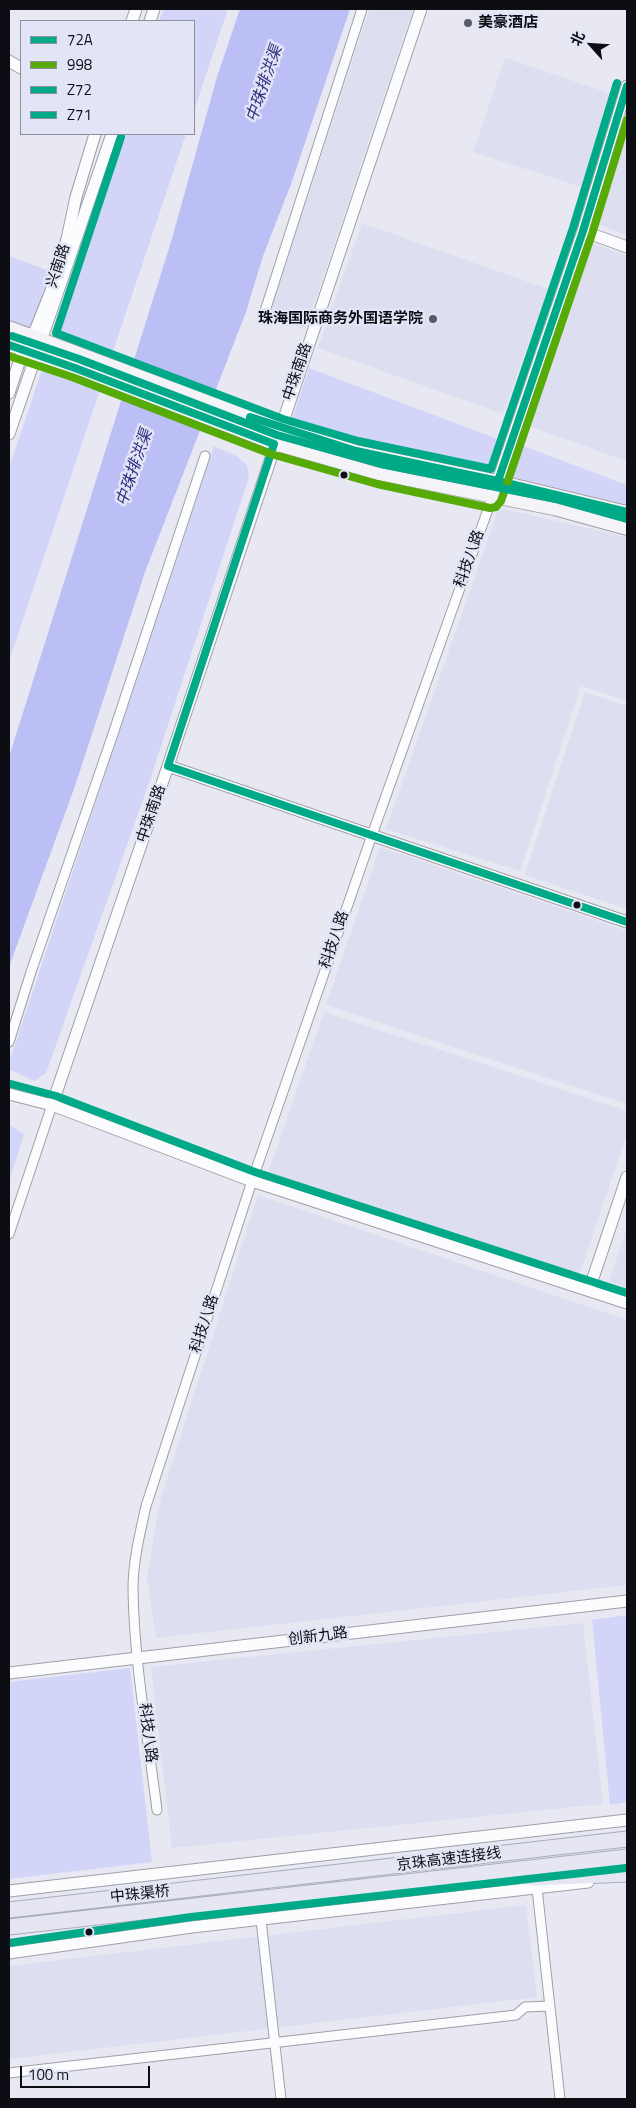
<!DOCTYPE html>
<html>
<head>
<meta charset="utf-8">
<style>
  body { margin:0 }
  #map { position:relative; width:636px; height:2108px; overflow:hidden; background:#e7e8f2; font-family:"Titillium Web","Noto Sans SC",sans-serif }
  canvas { display:block }
  .frame { position:absolute; inset:0; border:10px solid #0d0e14; pointer-events:none }
  .legend { position:absolute; left:20px; top:20px; width:175px; height:115px; box-sizing:border-box; background:#e2e5f6; border:1px solid #8d8f9c; margin:0; padding:6px 9px; list-style:none; font-size:15px; color:#0d0e14 }
  .legend li { display:flex; align-items:center; gap:10px; height:25px }
  .legend b { width:25px; border:1px solid #8d8f9c }
  .north { position:absolute; left:566px; top:20px; width:50px; height:50px; -webkit-text-stroke:4px #e2e5f6; paint-order:stroke; rotate:296deg; font-size:14px; font-weight:700; line-height:20px; text-align:center; color:#0d0e14 }
  .north::after { content:''; display:block; margin:auto; width:18px; height:22px; background:#0d0e14; clip-path:polygon(50% 0,100% 100%,50% 72%,0 100%) }
  .scale { position:absolute; left:20px; top:2066px; width:130px; height:22px; box-sizing:border-box; border:2px solid #0d0e14; border-top:0; padding-left:6px; font-size:15px; line-height:18px; white-space:nowrap; color:#0d0e14; -webkit-text-stroke:4px #e2e5f6; paint-order:stroke }
</style>
</head>
<body>
<div id="map">
<canvas width="636" height="2108"></canvas>
<div class="frame"></div>
<ul class="legend">
<li><b style="height:6px;background:#0a8"></b>72A</li>
<li><b style="height:6px;background:#57ab07"></b>998</li>
<li><b style="height:6px;background:#0a8"></b>Z72</li>
<li><b style="height:6px;background:#0a8"></b>Z71</li>
</ul>
<div class="north">北</div>
<div class="scale">100 m</div>
</div>
<script>
const context = document.querySelector('canvas').getContext('2d');
context.lineJoin = 'round';
function paint(path, color) { context.fillStyle = color; context.fill(path, 'evenodd'); }
function stroke(path, color, width, dash) { context.strokeStyle = color; context.lineWidth = width; context.lineCap = dash ? 'butt' : 'round'; context.setLineDash(dash || []); context.stroke(path); }
function drawText(font, color, halo, rows, align = 'center') {
  context.font = font + ' "Titillium Web","Noto Sans SC",sans-serif'; context.lineWidth = 5; context.setLineDash([]); context.textBaseline = 'middle'; context.strokeStyle = halo; context.fillStyle = color; for (const [text, x, y, turn = 0] of rows) {
    context.save(); context.translate(x, y); context.rotate((+turn || 0) * Math.PI / 180); context.textAlign = isNaN(turn) ? turn : align; if (halo) context.strokeText(text, 0, 0); context.fillText(text, 0, 0); context.restore();
  }
}
const built = new Path2D(`
  M369 9H413L305 330 269 316Z
  M505 58 612 94 582 187 473 152Z
  M627 126V235L599 225Z
  M362 223 548 289 503 414 318 348Z
  M591 243 627 256V461L528 426Z
  M499 508 627 537V701L581 686 520 871 386 829Z
  M585 692 627 706V909L525 875Z
  M380 847 627 931V1104L326 1005Z
  M324 1012 627 1111V1134L579 1275 268 1173Z
  M258 1195 627 1320V1585L156 1638 147 1577 161 1497Z
  M627 1228V1288L609 1282Z
  M583 1623 603 1804 172 1848 151 1667Z
  M526 1905 537 1997 9 2059V1966Z`);
const green = new Path2D(`
  M164 9H228L194 111V21H159Z
  M121 134H186L9 661V468Z
  M9 256 52 272 31 330 9 321Z
  M309 368 503 441 492 471 353 443 291 422Z
  M518 444 627 485V505L508 476Z
  M214 446 238 457 247 465 249 477 150 780 46 1073 34 1081 9 1069V1063Z
  M9 1125 24 1134 9 1182Z
  M627 1615V1802L610 1805 592 1620Z
  M130 1668 152 1862 9 1879V1682Z`);
const water = new Path2D(`
  M240 9H350L291 184 263 256 246 312 145 572 75 786 9 967V757L171 242 217 77Z`);
const minor = new Path2D(`
  M264 314 362 9
  M9 1042 31 972 113 734 205 456
  M9 1234 52 1105
  M157 1810C148 1737 134 1663 133 1589 133 1561 140 1533 146 1506L252 1181 372 835 492 498
  M537 1888 560 2099
  M261 1920 281 2099
  M9 2073 516 2015 525 2007 550 2006`);
const tertiary = new Path2D(`
  M132 21 136 9
  M150 21 154 9
  M9 61 21 68
  M583 231 627 247
  M9 393 23 350 33 336 51 291 67 239 76 197 95 134
  M9 434 112 134
  M492 498 583 231 627 86
  M168 766 627 922
  M9 1094 52 1105 252 1181 627 1303
  M52 1105 168 766 421 9
  M589 1290 627 1177
  M9 1673 627 1601
  M9 1891 627 1820
  M9 1953 192 1927 588 1882`);
const secondary = new Path2D(`
  M9 327 280 428 356 451 498 481 627 512
  M9 345 75 368 274 444 379 474 554 509 627 529`);
const trunk = new Path2D(`
  M518 1876 534 1878 627 1874
  M9 1910 627 1839
  M9 1927 627 1857`);
const bus1 = new Path2D(`
  M9 345 75 368 274 444 168 766 627 922
  M250 417 356 451 498 481 627 512
  M498 481 583 231 627 86`);
const bus2 = new Path2D(`
  M9 356 72 377 271 454 377 484 490 508 496 507 501 501 592 234 627 120`);
const bus3 = new Path2D(`
  M121 137 56 333 283 419 358 441 491 469 573 228 617 83
  M9 1943 191 1917 626 1868`);
const bus4 = new Path2D(`
  M12 336 79 359 277 435 381 464 556 499 627 519
  M11 1084 56 1096 255 1172 627 1293`);
const markers = [
  [468,23,5,"#595a62"],
  [433,319,5,"#595a62"],
  [344,475,4.5,"#0d0e14"],
  [577,905,4.5,"#0d0e14"],
  [89,1932,4.5,"#0d0e14"]
];
const poiNames = [
  ["美豪酒店",478,23],
  ["珠海国际商务外国语学院",423,319,"right"]
];
const streetNames = [
  ["兴南路",59,266,-72],
  ["中珠南路",298,372,-71],
  ["科技八路",470,559,-70],
  ["中珠南路",152,814,-71],
  ["科技八路",335,940,-71],
  ["科技八路",205,1324,-72],
  ["创新九路",318,1637,-7],
  ["科技八路",147,1733,83],
  ["京珠高速连接线",449,1860,-7],
  ["中珠渠桥",140,1895,-6]
];
const waterNames = [
  ["中珠排洪渠",265,84,-71],
  ["中珠排洪渠",135,468,-71]
];
paint(built, '#dddff1');
paint(green, '#d2d5f8');
paint(water, '#bbbff6');
stroke(minor, '#9f9fa7', 11);
stroke(tertiary, '#9f9fa7', 13);
stroke(secondary, '#9f9fa7', 14);
stroke(trunk, '#aaacbc', 17);
stroke(minor, '#fbfcfd', 9);
stroke(tertiary, '#fbfcfd', 11);
stroke(secondary, '#f4f4f8', 12);
stroke(trunk, '#e6e6f2', 15);
stroke(bus1, '#0a8', 8);
stroke(bus2, '#57ab07', 8);
stroke(bus3, '#0a8', 8);
stroke(bus4, '#0a8', 8);
for (const [x, y, r, color] of markers) { const dot = new Path2D(); dot.arc(x, y, r, 0, 2 * Math.PI); context.fillStyle = color; context.fill(dot); stroke(dot, '#e2e5f6', 2); }
drawText('bold 15px', '#0d0e14', '#e2e5f6', poiNames, 'left');
drawText('15px', '#0d0e14', '#e2e5f6', streetNames);
drawText('italic 16px', '#332e81', '#e2e5f6', waterNames);
</script>
</body>
</html>
